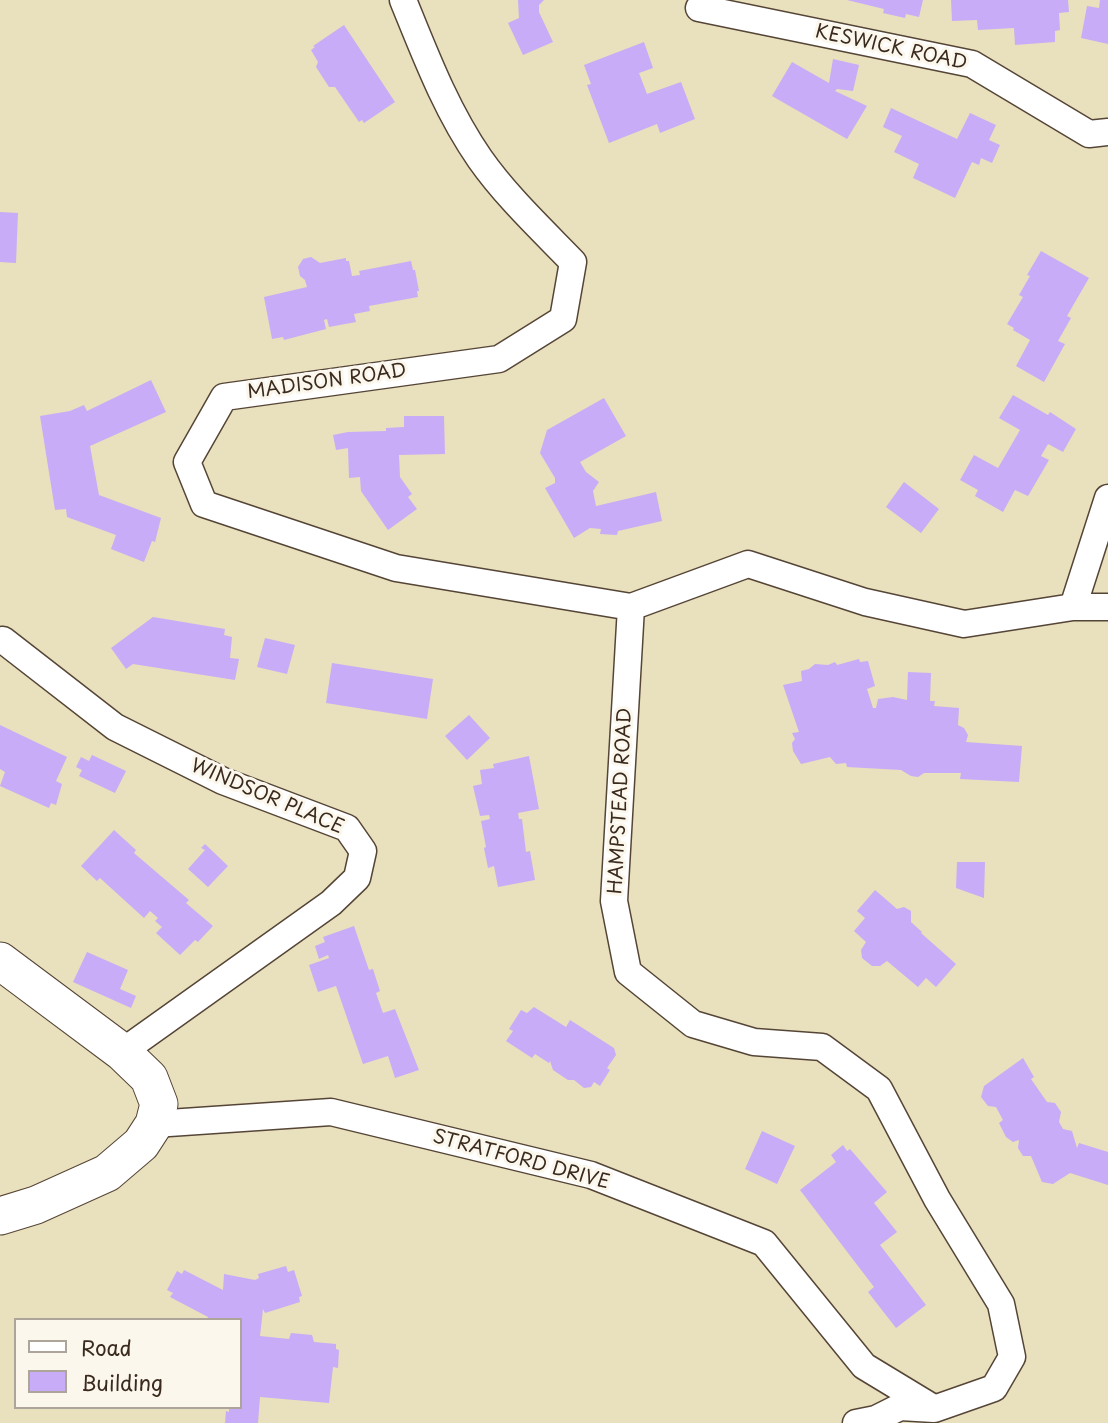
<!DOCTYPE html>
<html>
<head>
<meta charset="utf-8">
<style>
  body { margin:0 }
  #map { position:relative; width:1108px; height:1423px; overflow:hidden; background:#e9e0bd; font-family:"Playpen Sans",sans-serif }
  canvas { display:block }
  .legend { position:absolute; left:14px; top:1318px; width:228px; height:91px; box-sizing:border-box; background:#fbf7ec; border:2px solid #aea59a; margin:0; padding:9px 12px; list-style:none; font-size:21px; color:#3b2a1e }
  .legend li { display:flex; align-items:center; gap:14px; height:35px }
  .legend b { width:35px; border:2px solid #aea59a }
</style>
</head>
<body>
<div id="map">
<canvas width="1108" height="1423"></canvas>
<ul class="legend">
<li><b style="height:9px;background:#fff"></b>Road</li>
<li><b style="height:19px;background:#c8acf7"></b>Building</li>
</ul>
</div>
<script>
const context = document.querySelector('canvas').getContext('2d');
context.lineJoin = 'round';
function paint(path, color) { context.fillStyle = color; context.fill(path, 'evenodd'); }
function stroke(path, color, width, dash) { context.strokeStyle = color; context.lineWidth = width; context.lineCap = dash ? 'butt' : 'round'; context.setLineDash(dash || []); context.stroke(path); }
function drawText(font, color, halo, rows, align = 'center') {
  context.font = font + ' "Playpen Sans",sans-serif'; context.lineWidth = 6; context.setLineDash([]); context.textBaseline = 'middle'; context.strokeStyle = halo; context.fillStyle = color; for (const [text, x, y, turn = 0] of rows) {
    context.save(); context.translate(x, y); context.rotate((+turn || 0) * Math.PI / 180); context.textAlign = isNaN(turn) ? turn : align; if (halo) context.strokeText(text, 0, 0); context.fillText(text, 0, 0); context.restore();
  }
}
const building = new Path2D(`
  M518 0H544L539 5V12L553 42 523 55 508 23 519 18Z
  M847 0H923L919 17 906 14 905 18 883 13 884 9Z
  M951 0H1068L1069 12 1059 13 1060 30 1055 31V42L1015 45 1014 28 978 30 977 20 952 21Z
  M1100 0H1108V44L1081 38 1087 6 1099 8Z
  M344 25 395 102 364 123 362 120 359 122 335 87H329L316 67 318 62 311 50 315 47 313 46Z
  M644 42 653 68 639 73 647 94 681 82 695 119 660 133 657 124 609 143 587 85 591 84 584 65Z
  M833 59 859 65 853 91 837 89 835 91 867 106 847 139 772 96 792 62 829 83Z
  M891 108 957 139 970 113 996 125 989 140 1000 145 992 163 981 158 979 165 972 162 955 198 913 178 919 164 894 152 902 136 883 127Z
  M0 212 18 213 16 263 0 262Z
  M1041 251 1089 278 1067 316 1071 318 1058 341 1065 344 1044 382 1016 366 1030 340 1013 330 1014 328 1007 324 1023 297 1019 295 1030 276 1027 275Z
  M311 257 320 263 346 258V261H349L352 276 360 275 359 271 411 261 413 270H415L419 291H417L418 297 369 306 370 311 354 314 356 322 329 327 327 319 324 320 326 329 284 340 283 337 272 339 264 297 307 287 305 280 300 276 298 267 303 259Z
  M151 380 166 412 90 446 99 495 161 518 155 542 152 541 144 562 111 549 116 535 67 517 66 509 55 510 40 416 70 411 84 405 87 411Z
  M1013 395 1048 415 1050 412 1076 429 1063 452 1048 444 1041 456 1049 460 1028 496 1015 490 1003 512 975 496 978 490 960 480 974 455 998 468 1020 430 999 418Z
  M604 398 626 436 580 462 586 472 599 482 593 491 596 506 656 492 662 521 618 531 617 535 600 534 601 529 590 528 574 538 545 488 555 483V478L540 453 547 430Z
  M404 416H444L445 454 399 455 400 477 412 494 408 497 417 509 388 530 361 491 360 477 349 478 348 448 336 450 333 435 348 432 386 431V428L404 427Z
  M904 482 939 509 921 533 886 507Z
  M153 617 225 629 224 635 232 637 230 658 239 659 235 680 133 664 126 669 111 648Z
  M265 638 295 645 287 674 257 667Z
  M859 659 860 662 868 661 875 686 867 689 873 708H876L878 699 893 697 907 700 908 672 931 673 930 701H935L934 706 959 708 958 725 964 728 968 735 966 742 1022 746 1019 782 960 779 961 773H924L918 777 911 776 901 770 847 767 846 763 836 764 830 757 801 764 793 751 792 743 795 739 792 733 799 732 783 685 802 681 801 671 809 669 815 664 828 665 835 662 837 665Z
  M332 663 433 679 427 719 326 703Z
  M469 715 490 738 467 760 445 736Z
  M0 725 67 757 56 781 62 784 56 805 51 803 49 808 0 786 5 772 0 769Z
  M92 755 126 771 115 793 79 776 82 770 76 767 81 757 89 761Z
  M529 756 539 809 518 813 519 819H522L526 852 530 851 535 880 498 887 494 866 488 868 484 848 486 847 481 821 490 819 489 815 480 816 473 786 482 784 480 770 494 768 493 764Z
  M114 830 136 850 134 853 189 900 186 903 213 926 198 942 195 940 180 955 156 933 162 927 155 921 158 918 150 911 144 918 100 878 97 881 81 866Z
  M205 844 228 866 208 887 188 869 205 850 201 848Z
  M957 862H985L984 898 956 888Z
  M875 890 897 909 904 907 911 911V922L922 932 921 933 956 964 936 987 926 978 918 987 887 961 880 966H872L862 958 861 950 866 942 854 931 865 918 857 911Z
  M354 926 369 970 373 969 380 991 376 993 383 1013 395 1009 419 1070 395 1078 388 1056 363 1064 336 986 318 992 309 965 329 958 328 955 319 959 315 946 325 942 323 937Z
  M87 952 128 970 120 989 136 996 131 1008 73 982Z
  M534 1007 566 1027 570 1020 614 1048 616 1055 607 1068 610 1070 600 1086 594 1082 591 1087 584 1088 574 1080H568L553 1070 550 1061 549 1063 535 1054 532 1058 506 1041 513 1031 509 1029 521 1010 527 1013Z
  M1023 1058 1034 1077 1031 1079 1047 1102 1055 1103 1061 1112 1059 1122 1063 1129 1072 1131 1077 1148 1079 1143 1108 1152V1185L1070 1173 1053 1184 1042 1182 1031 1156H1023L1018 1148 1019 1140 1013 1142 1006 1137 999 1123 1003 1120 996 1107 988 1106 981 1097 984 1086Z
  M762 1131 795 1146 777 1184 745 1169Z
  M843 1145 847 1151 850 1149 887 1192 874 1203 897 1232 880 1245 926 1305 896 1328 868 1292 874 1287 800 1190 836 1162 831 1155Z
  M286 1266 288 1272 294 1270 302 1296 299 1297 300 1302 265 1313 263 1309 260 1336 289 1339 291 1333 312 1335 314 1342 336 1344V1349L339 1350 338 1368 333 1367 329 1403 260 1397 258 1423H225L226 1411 229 1412V1407H240V1320H207L208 1317 170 1297 173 1293 167 1290 177 1271 182 1274 184 1270 223 1290 224 1274 255 1280 259 1278 258 1274Z`);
const minor = new Path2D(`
  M403 0C425 54 446 110 480 159 506 196 541 229 573 262L563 319 499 359 224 397 187 462 204 504 396 568 631 607 748 564 865 602 964 624 1073 607H1108
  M699 8 972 64 1089 134 1108 132
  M631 607 614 901 628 972 693 1024 754 1042 822 1047 879 1089 937 1199 1001 1304 1012 1357 994 1388 934 1409 900 1407 876 1419 856 1423
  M1073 607 1108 498
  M3 640 115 727 223 781 347 828 363 851 357 878 331 903 122 1052
  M154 1124 331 1112 591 1175 764 1243 864 1366 930 1406`);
const secondary = new Path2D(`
  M0 961 122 1052 149 1078 159 1104 154 1124 141 1144 107 1173 36 1205 0 1216`);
const streetNames = [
  ["KESWICK ROAD",891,48,12],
  ["MADISON ROAD",327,382,-8],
  ["WINDSOR PLACE",267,797,23],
  ["HAMPSTEAD ROAD",621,801,-87],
  ["STRATFORD DRIVE",521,1160,15]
];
paint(building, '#c8acf7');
stroke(minor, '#554536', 29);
stroke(secondary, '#554536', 39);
stroke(minor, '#fff', 26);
stroke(secondary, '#fff', 37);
drawText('19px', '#3b2a1e', '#fbf7ec', streetNames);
</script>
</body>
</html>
